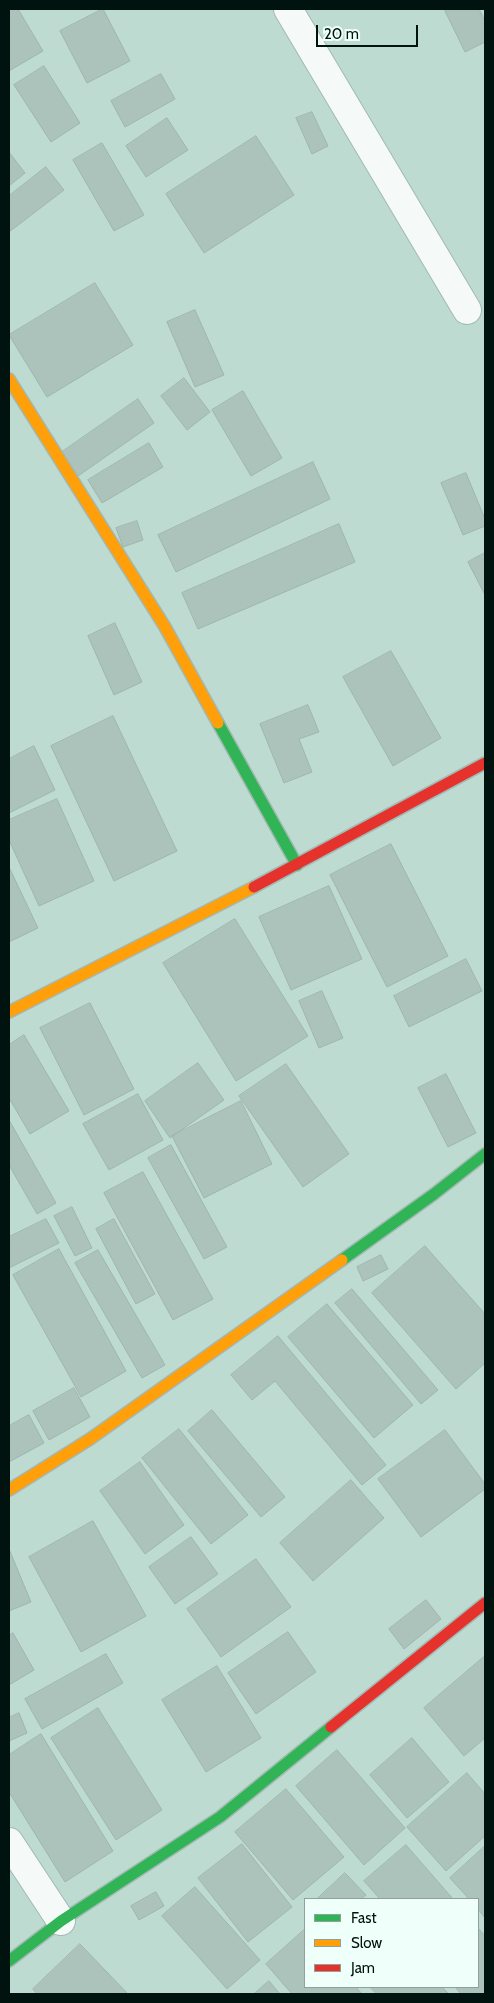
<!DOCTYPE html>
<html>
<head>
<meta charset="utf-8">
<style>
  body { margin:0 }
  #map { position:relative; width:494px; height:2003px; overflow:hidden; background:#bedbd2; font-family:Cabin,sans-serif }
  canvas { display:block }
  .frame { position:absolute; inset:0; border:10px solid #01130e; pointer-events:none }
  .legend { position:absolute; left:304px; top:1898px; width:175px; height:90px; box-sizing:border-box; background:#effffa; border:1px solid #90a19c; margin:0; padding:6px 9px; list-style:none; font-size:15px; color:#01130e }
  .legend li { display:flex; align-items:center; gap:10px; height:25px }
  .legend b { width:25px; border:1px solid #90a19c }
  .scale { position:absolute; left:316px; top:25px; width:102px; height:22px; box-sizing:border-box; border:2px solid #01130e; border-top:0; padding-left:6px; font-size:15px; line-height:18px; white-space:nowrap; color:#01130e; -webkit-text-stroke:4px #effffa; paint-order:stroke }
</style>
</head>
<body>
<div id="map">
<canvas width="494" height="2003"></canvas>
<div class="frame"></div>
<ul class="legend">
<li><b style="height:6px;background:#30b455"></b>Fast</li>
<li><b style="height:6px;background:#ff9f0a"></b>Slow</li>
<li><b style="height:6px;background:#e5322d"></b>Jam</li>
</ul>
<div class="scale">20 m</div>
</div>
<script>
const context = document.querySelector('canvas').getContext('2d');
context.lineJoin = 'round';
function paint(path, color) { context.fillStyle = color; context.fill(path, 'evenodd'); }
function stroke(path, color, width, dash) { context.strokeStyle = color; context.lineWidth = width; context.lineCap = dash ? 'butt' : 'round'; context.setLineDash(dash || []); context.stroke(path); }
const building = new Path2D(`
  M9 9H18L43 51 9 71Z
  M103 9 130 61 87 83 60 31Z
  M448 9H479L485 21V42L465 52 445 11Z
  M44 66 80 123 51 142 14 85Z
  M161 74 175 99 125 127 111 101Z
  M312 112 328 146 312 154 296 118Z
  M167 118 188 150 146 177 126 146Z
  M256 136 294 195 204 253 166 194Z
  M102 143 144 215 114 231 73 160Z
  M9 152 25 173 9 186Z
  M46 167 64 190 9 232V196Z
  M95 283 133 345 47 397 9 335Z
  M195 310 224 375 195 387 167 322Z
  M184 378 210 412 187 430 161 396Z
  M243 391 282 458 251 476 212 410Z
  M138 399 154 423 78 476 62 452Z
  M149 443 163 467 102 503 88 480Z
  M313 462 330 499 176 572 158 535Z
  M466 473 485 519V526L463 535 441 483Z
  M137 521 143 540 123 547 116 528Z
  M339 524 355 562 198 629 182 593Z
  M485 553V595L468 562Z
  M115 623 142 682 114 695 88 636Z
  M391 651 441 738 393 766 343 677Z
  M308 705 319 732 299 739 312 772 284 783 260 724Z
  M113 716 177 851 114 881 51 746Z
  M34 746 55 790 9 813V759Z
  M57 799 94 881 39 906 9 840V820Z
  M391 844 448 956 387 987 330 875Z
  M9 867 38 928 9 942Z
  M329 886 362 959 291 990 259 917Z
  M235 919 308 1036 236 1081 163 963Z
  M466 959 482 991 409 1027 394 996Z
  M322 991 343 1038 319 1048 299 1001Z
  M90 1003 134 1089 84 1115 40 1028Z
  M24 1035 69 1111 30 1134 9 1098V1045Z
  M198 1063 224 1100 170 1138 145 1101Z
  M286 1064 349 1154 303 1187 239 1096Z
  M446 1074 476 1133 448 1147 418 1088Z
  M138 1094 163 1140 109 1170 83 1124Z
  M241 1101 272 1164 204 1198 172 1136Z
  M9 1120 56 1203 37 1214 9 1165Z
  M171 1145 227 1247 204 1259 148 1158Z
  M143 1172 213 1299 173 1320 104 1193Z
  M72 1207 92 1248 75 1256 54 1216Z
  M46 1219 59 1243 9 1268V1237Z
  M114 1219 155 1294 136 1304 96 1229Z
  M425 1246 485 1314V1363L456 1389 372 1293Z
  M59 1249 126 1371 81 1397 13 1275Z
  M98 1250 165 1365 142 1378 75 1263Z
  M381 1255 388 1269 363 1281 357 1267Z
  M352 1289 438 1390 421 1404 335 1303Z
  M327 1304 413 1405 374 1438 288 1337Z
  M278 1336 386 1465 362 1485 275 1381 252 1400 231 1375Z
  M74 1388 90 1417 49 1440 33 1411Z
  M212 1410 285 1497 261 1517 188 1431Z
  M29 1415 44 1443 9 1462V1426Z
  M179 1429 248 1515 211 1544 142 1458Z
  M445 1430 485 1484V1489L421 1537 378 1479Z
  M140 1462 184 1525 145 1554 100 1491Z
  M351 1480 384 1518 313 1581 280 1543Z
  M93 1521 146 1616 81 1652 29 1557Z
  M191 1537 218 1574 175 1604 149 1567Z
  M9 1549 31 1602 9 1611Z
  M256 1559 291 1607 221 1657 187 1609Z
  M426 1600 441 1619 404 1649 389 1629Z
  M288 1632 316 1672 256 1714 228 1673Z
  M13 1633 34 1670 9 1685V1636Z
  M106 1654 123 1683 42 1729 25 1699Z
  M485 1656V1738L464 1756 424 1708Z
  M217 1666 261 1738 206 1772 162 1700Z
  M98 1708 162 1810 116 1840 51 1738Z
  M19 1713 27 1733 9 1741V1718Z
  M41 1734 113 1851 65 1882 9 1792V1755Z
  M412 1738 449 1782 407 1818 370 1775Z
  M337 1750 405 1828 364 1865 296 1786Z
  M467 1773 485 1794V1836L446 1871 407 1827Z
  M286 1789 344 1857 293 1900 235 1832Z
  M242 1844 292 1907 248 1942 198 1878Z
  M406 1845 453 1899H380L364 1881Z
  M485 1846V1918L478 1909V1899H469L450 1878Z
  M345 1873 366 1895 361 1899H317Z
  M195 1887 260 1960 227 1989 162 1916Z
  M156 1892 164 1906 139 1920 131 1906Z
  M478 1928 485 1936V1994H461L455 1987H478Z
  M305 1929V1987H356L362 1994H292L266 1964Z
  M80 1944 128 1994H37L33 1989Z
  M269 1981 280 1994H254Z
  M370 1987H442L449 1994H377Z`);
const street = new Path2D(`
  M288 9 467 310
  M9 1842 61 1921`);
const fast = new Path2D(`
  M218 723 297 865
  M342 1260 434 1194 485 1154
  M9 1961 61 1921 220 1817 331 1727`);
const slow = new Path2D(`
  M9 379 165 627 218 723
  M9 1012 254 887
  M9 1490 90 1439 342 1260`);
const jam = new Path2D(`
  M254 887 485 763
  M331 1727 485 1603`);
paint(building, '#acc3bc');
stroke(building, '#9eb5ae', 1);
stroke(street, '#a2b9b3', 30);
stroke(fast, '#a2b9b3', 14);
stroke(slow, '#a2b9b3', 14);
stroke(jam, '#a2b9b3', 14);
stroke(street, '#f5faf8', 28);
stroke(fast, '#30b455', 11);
stroke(slow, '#ff9f0a', 11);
stroke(jam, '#e5322d', 11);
</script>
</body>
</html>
